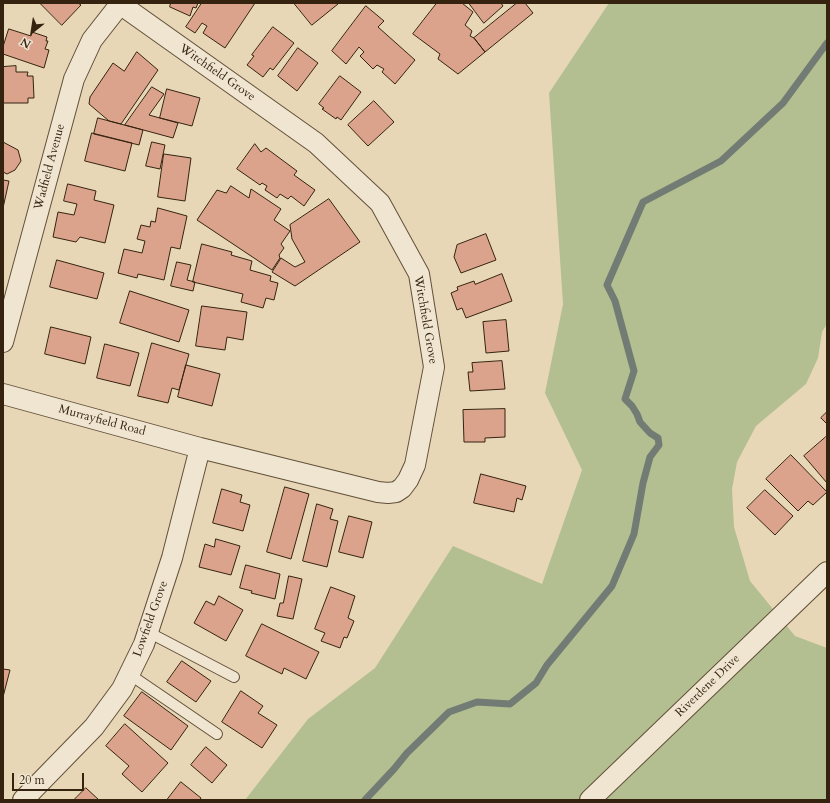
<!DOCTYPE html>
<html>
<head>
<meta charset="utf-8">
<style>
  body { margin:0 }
  #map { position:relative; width:830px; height:803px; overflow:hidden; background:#e7d7b6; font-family:Cardo,serif }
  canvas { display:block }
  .frame { position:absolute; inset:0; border:4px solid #352310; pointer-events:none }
  .north { position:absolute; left:12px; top:12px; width:40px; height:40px; -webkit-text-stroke:3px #efe5d0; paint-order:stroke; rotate:210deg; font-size:11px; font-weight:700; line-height:16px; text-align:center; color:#352310 }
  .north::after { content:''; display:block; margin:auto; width:14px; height:18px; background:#352310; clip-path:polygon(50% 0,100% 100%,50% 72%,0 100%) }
  .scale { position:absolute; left:12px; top:773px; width:72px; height:18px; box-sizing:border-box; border:2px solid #352310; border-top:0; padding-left:5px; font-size:12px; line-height:14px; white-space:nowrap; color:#352310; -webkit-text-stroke:3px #efe5d0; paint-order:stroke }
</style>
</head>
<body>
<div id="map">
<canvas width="830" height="803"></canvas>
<div class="frame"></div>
<div class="north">N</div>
<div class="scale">20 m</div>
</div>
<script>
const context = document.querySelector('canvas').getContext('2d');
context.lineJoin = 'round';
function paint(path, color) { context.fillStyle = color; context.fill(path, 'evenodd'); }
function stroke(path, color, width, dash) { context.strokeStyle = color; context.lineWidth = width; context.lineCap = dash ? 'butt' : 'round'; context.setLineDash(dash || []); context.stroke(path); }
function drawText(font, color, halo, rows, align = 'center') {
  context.font = font + ' Cardo,serif'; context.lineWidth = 3.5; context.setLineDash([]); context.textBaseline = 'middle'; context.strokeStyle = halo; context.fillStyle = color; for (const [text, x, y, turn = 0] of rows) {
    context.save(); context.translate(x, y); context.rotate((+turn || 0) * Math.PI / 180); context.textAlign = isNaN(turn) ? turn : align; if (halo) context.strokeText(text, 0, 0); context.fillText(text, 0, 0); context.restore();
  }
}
const green = new Path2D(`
  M609 3H827V324L822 332 818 358 806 384 756 426 737 462 732 489 734 527 750 581 795 636 827 648V800H245L308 719 375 668 453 546 542 584 582 470 545 393 563 304 549 93Z`);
const stream = new Path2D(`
  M365 800 394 769 407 753 449 712 477 702 510 704 536 683 547 665 612 586 634 534 643 483 650 457 659 445 658 438 650 433 640 422 637 414 632 406 625 399 634 371 615 301 607 285 643 202 721 161 783 103 827 43`);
const building = new Path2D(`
  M40 3H78L81 5 62 25Z
  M171 3H198L196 8 193 7 190 16 170 7Z
  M202 3H255L225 48 203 33 207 26 202 23 195 33 186 27Z
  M294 3H337L338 4 312 25Z
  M437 3H462L473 12 465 25 472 31 470 36 474 38 485 52 458 74 438 59 440 54 413 34Z
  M469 3H501L503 6 484 23Z
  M517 3H525L533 13 485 52 474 38Z
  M366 6 384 21 378 27 415 60 395 84 382 72 384 69 377 65 373 69 360 56 364 52 359 47 346 64 332 51Z
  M273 27 294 43 273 70 270 68 263 77 247 65 254 56 252 55Z
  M9 29 31 36 32 32 47 37 46 41H48L45 49 49 50 44 68 3 54V47Z
  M298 48 318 63 297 91 278 76Z
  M137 52 158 70 121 124 109 121 89 104 90 97 113 63 124 71Z
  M16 66V72H28L27 76H33L34 98H28V103H3V67Z
  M340 76 361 92 341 120 337 117 336 119 322 109 324 108 319 104Z
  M152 87 164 94 149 115 178 123 173 138 125 125Z
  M167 89 200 98 192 126 160 118Z
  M374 101 394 122 368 146 348 125Z
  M98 118 143 130 139 145 94 134Z
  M92 133 132 143 125 171 85 161Z
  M3 142 18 150 21 161 15 170 7 174 3 172Z
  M152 142 165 145 160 169 146 166Z
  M255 144 261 152 266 148 297 171 294 175 315 190 304 206 291 196 288 199 280 194 277 198 265 190 267 186 262 183 260 185 237 169Z
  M164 154 191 158 185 201 158 197Z
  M3 180 9 181 3 208Z
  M68 184 96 191 94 200 114 205 105 243 80 237 76 242 53 237 58 212 74 215 77 204 64 201Z
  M231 186 249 198 251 189 281 209 274 220 290 231 281 244 284 248 279 255 280 258 272 270 197 220 217 190 226 193Z
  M329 199 360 242 295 286 272 272 281 258 295 267 305 262 292 239 290 225Z
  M158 208 187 216 180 249 171 247 164 280 138 274 137 278 118 273 124 249 142 253 145 241 137 239 141 225 150 227 151 221 155 222Z
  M486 234 496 260 461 273 454 257 457 245Z
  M202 244 232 252 231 255 252 261 250 270 271 276 270 281 278 283 274 300 266 298 263 308 241 302 243 294 193 282Z
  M57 260 104 273 97 299 50 287Z
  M177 262 191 265 187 280 195 282 193 291 171 286Z
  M502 274 512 301 466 318 462 308 457 310 451 293 458 290 457 287 474 281 475 284Z
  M130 291 189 310 179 342 120 323Z
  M202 306 247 312 243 340 227 337 225 350 196 346Z
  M506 320 509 351 486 353 483 322Z
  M51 327 91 337 85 364 45 354Z
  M152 343 189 354 179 390 172 388 168 403 138 396Z
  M105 344 139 353 130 386 97 378Z
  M502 361 505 389 470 391 468 372H473L472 363Z
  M186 365 220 374 212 406 178 397Z
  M505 409V437L485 438V442H464L463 410Z
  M827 412V424L821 418Z
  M826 437 827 438V483L804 456Z
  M791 455 827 492 813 505 808 501 798 511 766 479Z
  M481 474 526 486 522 500 517 498 514 512 474 503Z
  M285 487 309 494 291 559 267 552Z
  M222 489 242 495 240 502 250 505 243 531 213 523Z
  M765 490 793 516 775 535 747 508Z
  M317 504 333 509 330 519 338 521 327 567 303 561Z
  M349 516 372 522 363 558 339 552Z
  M216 539 240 546 231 575 199 567 205 544 214 547Z
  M246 565 280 574 275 599 251 593 252 591 240 588Z
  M289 576 302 579 293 619 277 616 280 603H283Z
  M331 587 355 596 348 618 354 621 347 638 344 637 340 648 321 641 325 633 315 629Z
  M219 596 243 610 226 641 194 623 206 601 214 605Z
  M262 624 319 652 306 679 284 668 282 674 246 656Z
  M182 661 211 681 196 702 167 682Z
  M3 669 10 670 3 697Z
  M241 691 263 706 258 713 277 725 262 748 222 722Z
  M142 692 188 726 171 750 124 716Z
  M125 724 168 763 142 792 122 774 129 766 106 746Z
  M206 747 227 765 212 783 191 765Z
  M181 782 201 798 200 800H167Z
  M86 788 99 800H74Z`);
const lane = new Path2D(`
  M148 632 234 677
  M129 674 217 734`);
const street = new Path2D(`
  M3 342 74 79 92 40 121 3
  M3 394 200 448 378 492 388 493 396 492 402 488 408 480 415 465 434 367 419 274 380 203 316 143 120 4
  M23 800 94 727 122 689 144 644 172 558 200 448
  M590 800 827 572`);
const streetNames = [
  ["Witchfield Grove",217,73,35],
  ["Wadfield Avenue",50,167,-75],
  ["Witchfield Grove",425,320,80],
  ["Murrayfield Road",102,421,15],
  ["Lowfield Grove",151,619,-70],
  ["Riverdene Drive",708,686,-44]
];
paint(green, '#b3bf90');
stroke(stream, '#727c75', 7);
paint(building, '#dba38b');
stroke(building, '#352310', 1);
stroke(lane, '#62503a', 12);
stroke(street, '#62503a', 22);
stroke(lane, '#efe5d0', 10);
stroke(street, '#efe5d0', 20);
drawText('12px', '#352310', '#efe5d0', streetNames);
</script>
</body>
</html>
